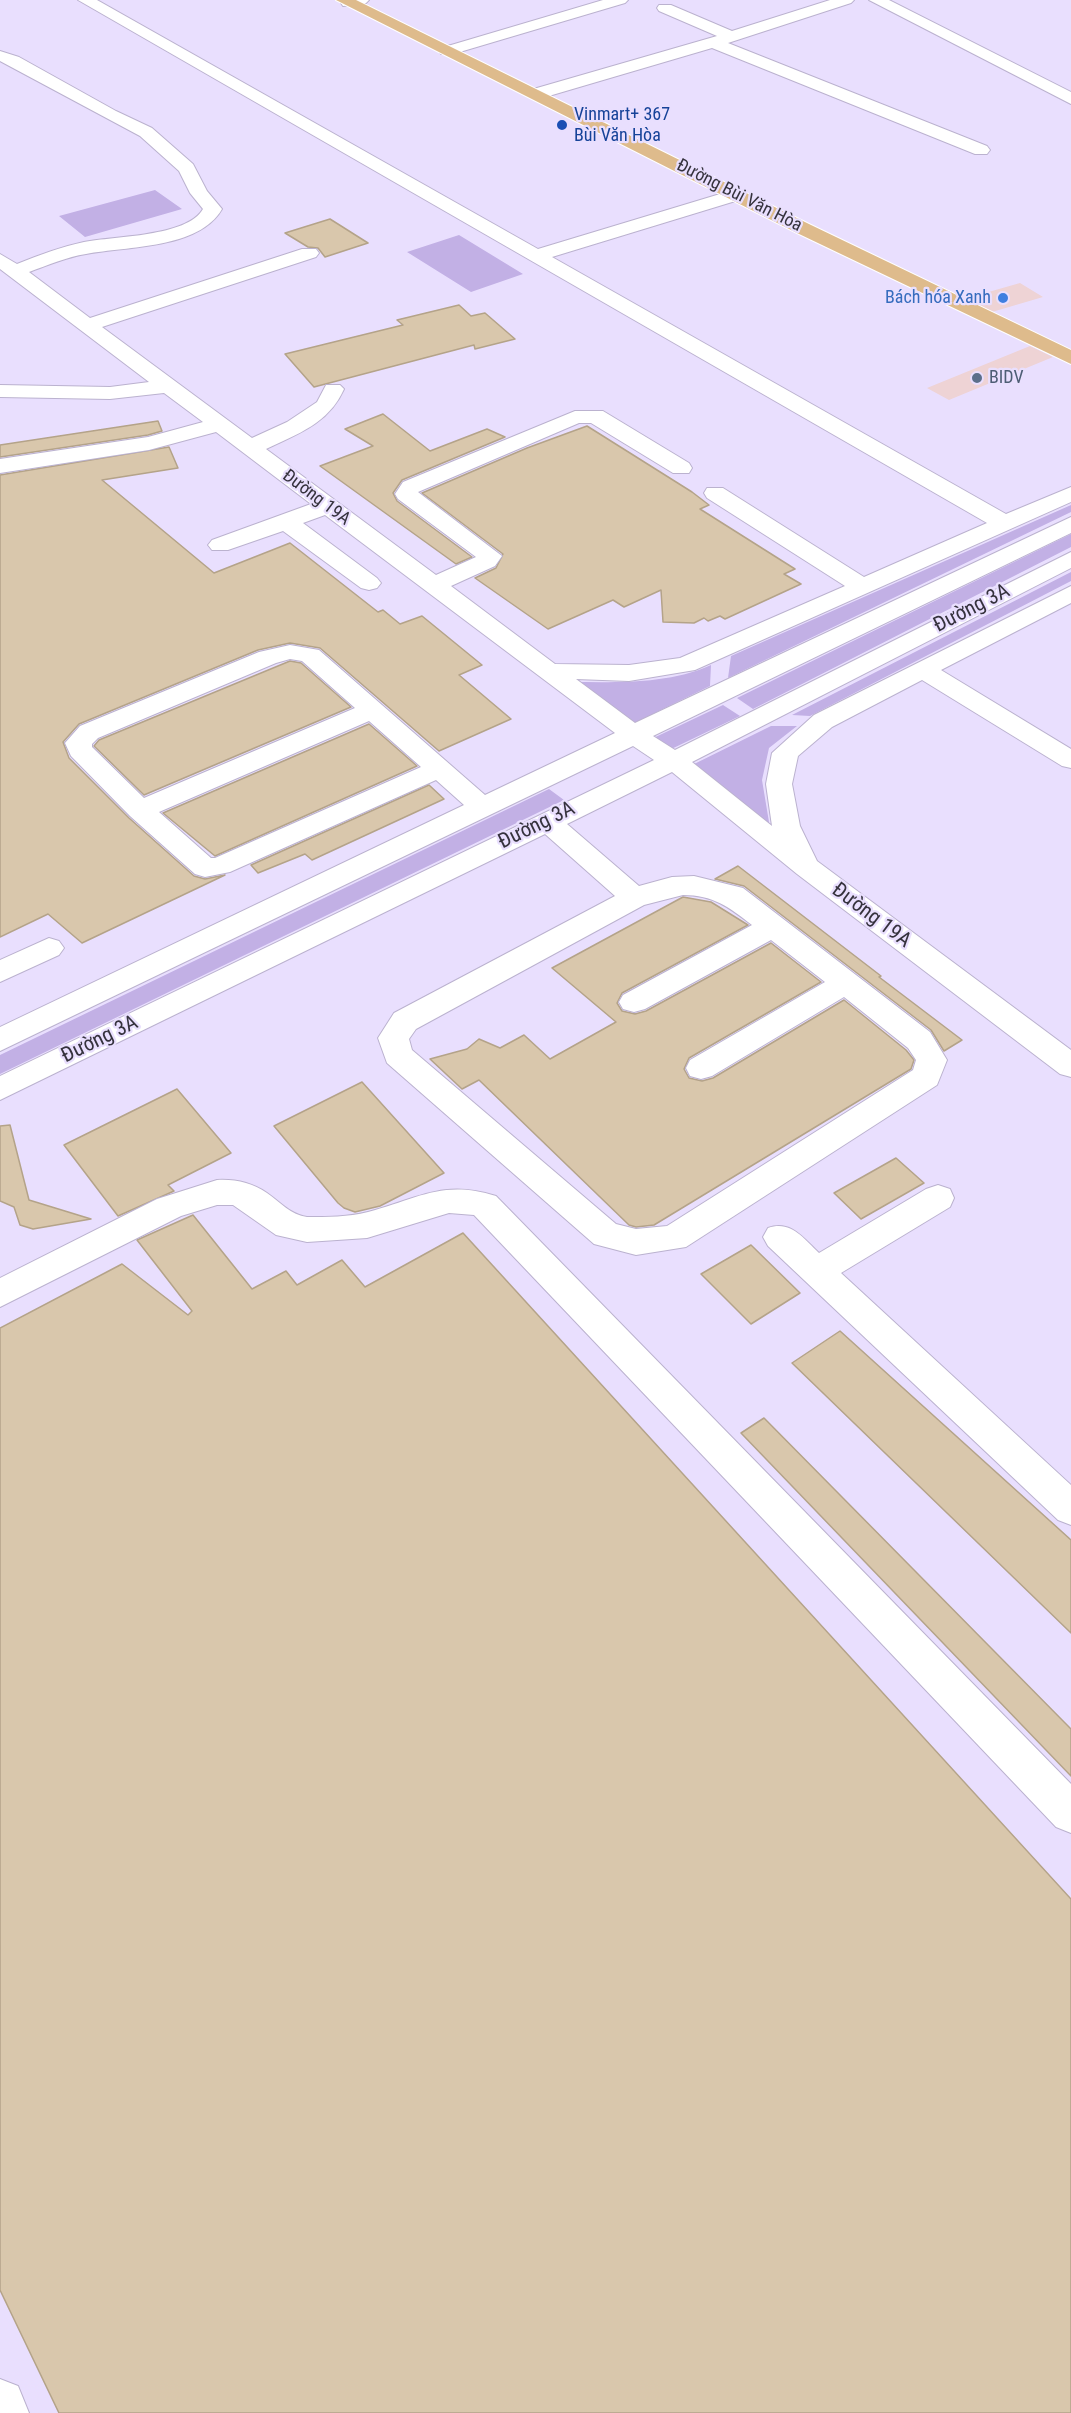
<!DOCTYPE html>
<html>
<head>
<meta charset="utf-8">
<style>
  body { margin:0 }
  canvas { display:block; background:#e9dffe }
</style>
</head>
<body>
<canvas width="1071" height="2413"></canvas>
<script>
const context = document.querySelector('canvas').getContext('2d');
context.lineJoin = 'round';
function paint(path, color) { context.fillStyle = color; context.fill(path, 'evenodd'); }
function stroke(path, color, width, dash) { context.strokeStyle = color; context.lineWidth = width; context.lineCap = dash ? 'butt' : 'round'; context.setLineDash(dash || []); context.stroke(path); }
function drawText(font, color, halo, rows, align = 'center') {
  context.font = font + ' "Roboto Condensed",sans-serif'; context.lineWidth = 4.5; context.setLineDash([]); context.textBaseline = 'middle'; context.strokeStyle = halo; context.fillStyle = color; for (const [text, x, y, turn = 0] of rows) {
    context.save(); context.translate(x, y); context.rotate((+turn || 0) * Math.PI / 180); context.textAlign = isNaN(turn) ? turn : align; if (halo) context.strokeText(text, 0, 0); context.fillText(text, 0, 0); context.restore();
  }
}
const commercial = new Path2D(`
  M1020 283 1043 297 992 312 964 299Z
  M1030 346 1053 357 949 400 927 388Z`);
const green = new Path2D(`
  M155 190 182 209 85 237 59 216Z
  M459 235 523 274 471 292 407 252Z
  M1071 505V512L728 678 731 656Z
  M1071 534V547L753 709 737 698Z
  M1071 572V581L810 716 792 715Z
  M711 665 710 686 626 727 569 682C615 682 667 685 711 665Z
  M723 705 740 716 661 754 645 742Z
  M771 726H797L769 748 762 780 770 828 684 769Z
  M549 789 564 800 0 1074V1055Z`);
const building = new Path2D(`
  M330 219 368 243 325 257 318 248 308 247 285 233Z
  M459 305 471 316 485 313 515 339 475 349 474 345 314 387 285 354 403 325 397 320Z
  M383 414 430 451 487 429 505 437 402 480 393 493 397 501 472 557 456 564 320 466 373 446 345 429Z
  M158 421 162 431 148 435 0 457V445Z
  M587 426 692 492 709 505 700 509 795 569 784 574 801 584 725 619 720 616 708 621 704 618 694 623 663 622 661 590 624 607 613 600 548 629 475 578 496 568 503 554 422 493 527 448Z
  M169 447 178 468 102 480 214 573 290 543 378 612 383 610 400 624 422 616 482 665 459 675 511 719 439 751 320 648 290 643 258 650 79 724 63 742 69 758 129 818 194 876 205 879 225 875 82 943 48 914 0 937V475Z
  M290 661 301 663 351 707 144 795 94 746 99 740Z
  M369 724 417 766 215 856 163 813Z
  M429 785 444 799 312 860 305 854 258 873 251 865Z
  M738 866 881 976 879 977 962 1040 944 1051 931 1030 744 886 715 879Z
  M683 897 711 902 748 925 622 993 617 1003 622 1011 635 1014 646 1011 771 943 821 982 689 1058 684 1069 689 1078 702 1081 713 1078 844 1000 906 1050 914 1060 911 1069 654 1225 636 1227 629 1225 479 1080 462 1089 430 1059 467 1049 479 1039 500 1048 524 1035 550 1059 616 1022 552 968Z
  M362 1082 444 1173 380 1206 355 1212 344 1208 338 1203 274 1126Z
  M177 1089 231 1153 168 1185 174 1191 118 1216 64 1145Z
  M10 1125 29 1200 91 1219 33 1229 20 1225 14 1207 0 1201V1126Z
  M896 1158 924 1183 861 1219 834 1193Z
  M193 1215 252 1289 286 1271 297 1285 342 1260 365 1287 463 1233 1071 1899V2413H59L0 2290V1328L122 1264 188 1315 192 1311 137 1240Z
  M751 1245 800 1293 751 1324 701 1274Z
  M840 1331 1071 1540V1633L792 1363Z
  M764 1418 1071 1729V1776L741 1433Z`);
const minor = new Path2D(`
  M78 0H97L538 249 730 191H742L745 195 742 199 552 257 1006 514 1071 487V502L695 670 629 681 576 679 635 723 1071 517V533L653 736 675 750 1071 552V568L692 762 772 826 766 784 772 753 814 715 1071 586V603L941 670 1071 749V768L1062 766 922 680 832 727 798 756 792 784 800 826 817 861 1071 1050V1077L1060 1074 797 874 672 772 567 824 639 886 672 877 694 876 743 888 930 1032 947 1060 937 1085 686 1247 636 1255 594 1244 387 1063 378 1038 394 1013 615 896 545 834 0 1100V1076L654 760 633 746 0 1051V1027L464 805 436 780 230 872 205 877 195 874 130 816 71 756 65 743 80 726 259 652 290 645 319 650 485 795 615 733 325 515 303 523 377 578 381 583 377 588 369 590 361 588 283 531 228 550H212L208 545 212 540 311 504 216 432 149 450 0 473V459L148 437 203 422 164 393 110 399 0 397V385L110 387 149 382 0 269V254L17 264C39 255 61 247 84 242 114 236 187 237 203 209L190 193 179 171 140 136 0 61V51L19 57 116 111 152 128 193 164 207 191 222 209C199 249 128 246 86 254 67 257 48 265 29 272L90 318 302 249H316L319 253 316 257 102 327 252 438 287 422 317 402 326 385H340L344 389C329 423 298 434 266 449L436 575 476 557 398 499 395 494 403 482 575 411H603L689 463 692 468 689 473H673L591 423H579L418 492 502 556 495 566 451 586 555 664 629 665 680 658 845 586 707 498 704 493 707 488H723L864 577 987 523ZM290 659 302 661 355 708 144 798 92 747V744L98 738 276 663ZM369 721 421 767 215 858H211L159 812ZM683 895C713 895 729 907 752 925L623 995 619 1002 623 1009 634 1012 645 1009 771 940 825 982 690 1060 686 1068 690 1076 701 1079 712 1076 844 997 908 1048 916 1060 913 1070 667 1226 636 1229 616 1224 412 1050 409 1039 416 1029 644 905Z
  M343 0H369L366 3 343 6 341 3Z
  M603 0H628L625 3 453 54H441L439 51 441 48Z
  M830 0H854L851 3 728 43 987 146 990 150 987 154H975L712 48 542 98 536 99 528 94 530 90 717 36 659 11 657 8 659 5H671L732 31Z
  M869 0H889L1071 92V104Z
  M49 938 59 941 64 948 59 955 0 982V960Z
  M217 1180C236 1179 252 1183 267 1193 280 1202 291 1215 307 1217 327 1217 348 1217 368 1212 417 1199 443 1179 496 1196L1071 1784V1833L1056 1827 474 1215 449 1213 367 1238 307 1242 276 1235 233 1205H217L181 1216 0 1307V1278L157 1199Z
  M938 1185 950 1189 954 1198 950 1207 841 1273 1071 1485V1525L1058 1520 768 1246 763 1237 768 1228C791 1220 803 1238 819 1253L926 1189Z
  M0 2379 18 2386 29 2413H0Z`);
const major = new Path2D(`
  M336 0H356L811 225 1071 350V364L797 233Z`);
const markers = [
  [562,125,6,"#1a4fb4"],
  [1003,298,6,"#3f7fe0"],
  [977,378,6,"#5c6f8a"]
];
const farTransitnames = [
  ["Vinmart+ 367",574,115],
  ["Bùi Văn Hòa",574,136]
];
const farStreetnames = [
  ["Đường Bùi Văn Hòa",739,196,27],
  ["Đường 19A",316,498,37]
];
const farShopnames = [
  ["Bách hóa Xanh",991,298]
];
const farServicenames = [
  ["BIDV",989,378]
];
const streetNames = [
  ["Đường 3A",972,609,-27],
  ["Đường 3A",537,826,-26],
  ["Đường 19A",871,916,37],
  ["Đường 3A",100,1040,-26]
];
paint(commercial, '#eed3d5');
paint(green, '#c2b0e5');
paint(building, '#d9c7ac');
stroke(building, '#b4a389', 1.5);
stroke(minor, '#bbb2cf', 2);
stroke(major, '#fff', 2);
paint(minor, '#fff');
paint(major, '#debb8c');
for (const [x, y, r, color] of markers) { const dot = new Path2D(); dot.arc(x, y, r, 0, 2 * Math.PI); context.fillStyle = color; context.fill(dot); stroke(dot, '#e9dffe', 2); }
drawText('18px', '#164399', '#e9dffe', farTransitnames, 'left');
drawText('18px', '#35323d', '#e9dffe', farStreetnames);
drawText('18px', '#366cbe', '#e9dffe', farShopnames, 'right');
drawText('18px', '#4e5e75', '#e9dffe', farServicenames, 'left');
drawText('21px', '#35323d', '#e9dffe', streetNames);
</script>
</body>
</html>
